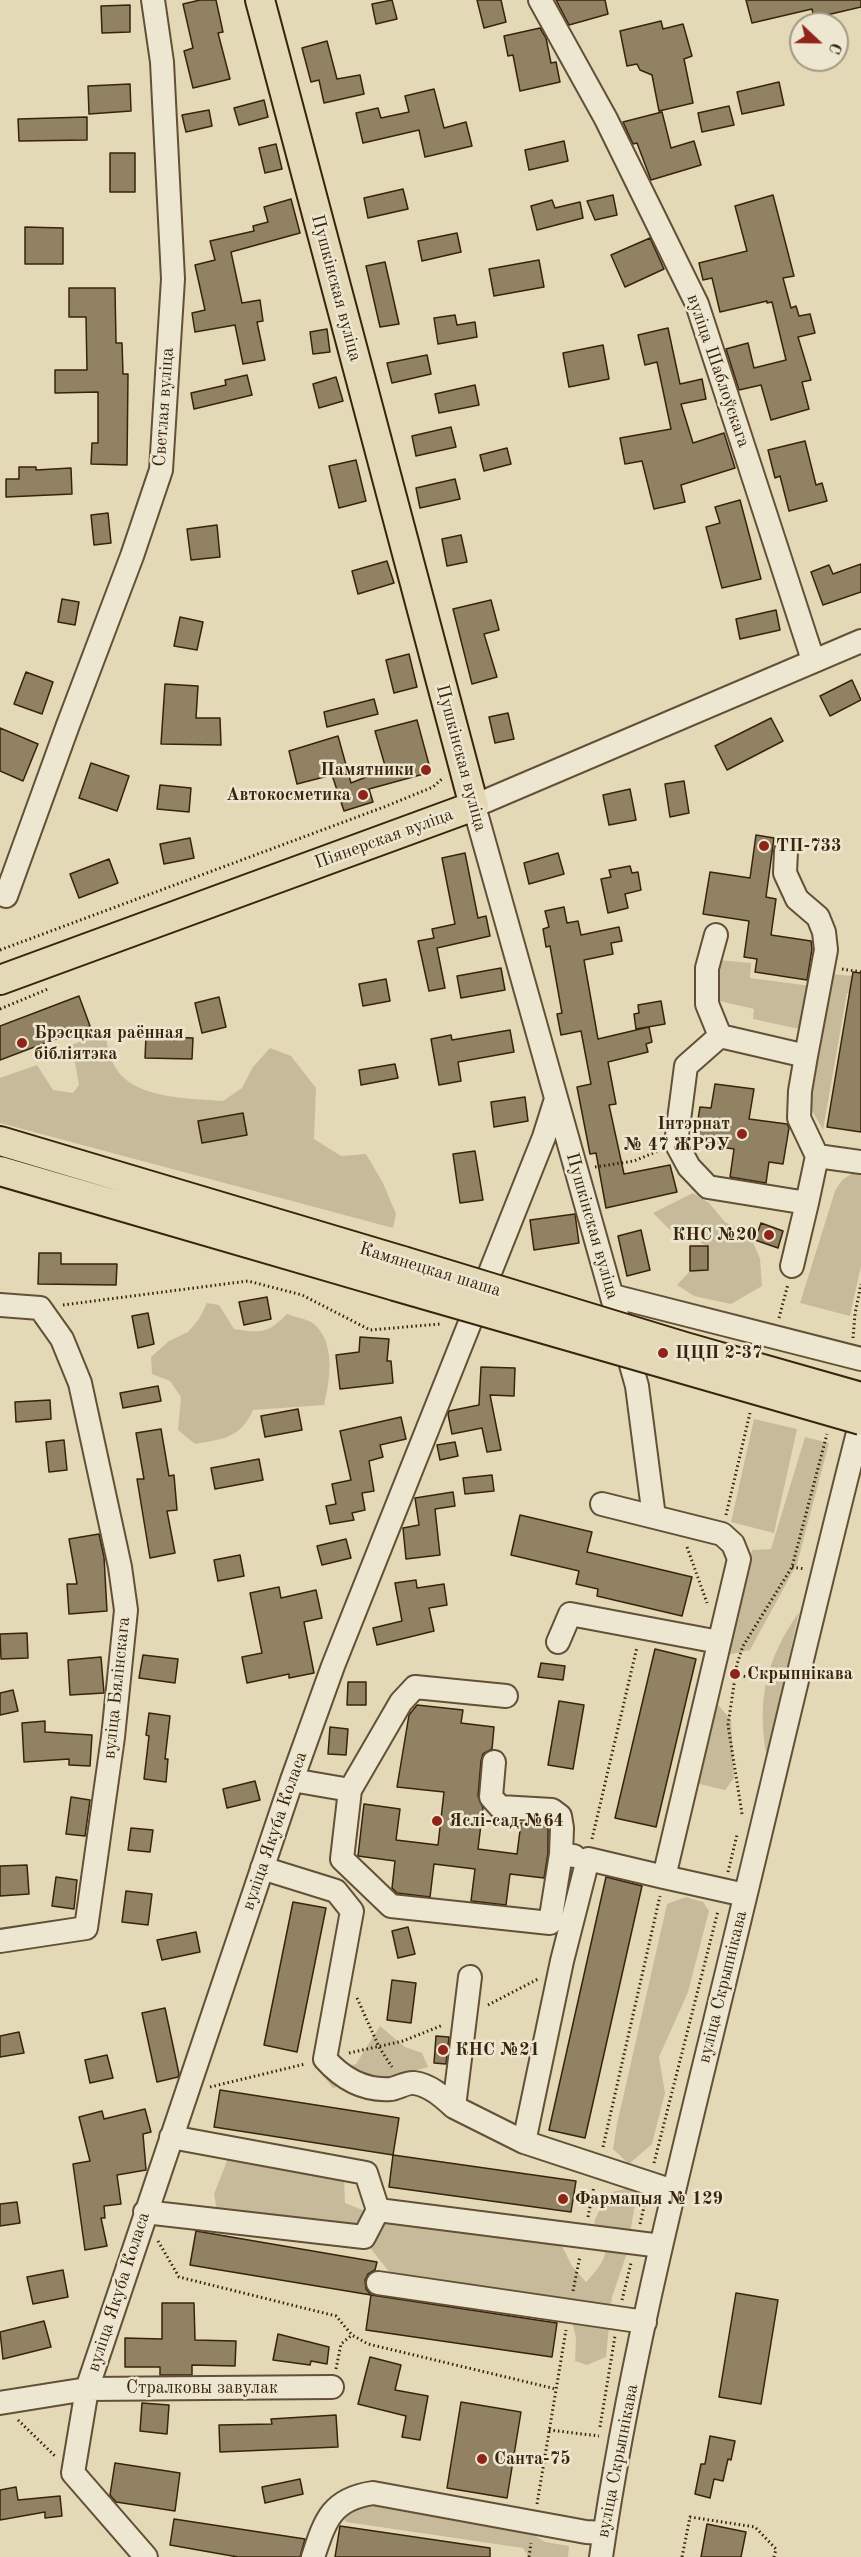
<!DOCTYPE html>
<html>
<head>
<meta charset="utf-8">
<style>
  body { margin:0 }
  #map { position:relative; width:861px; height:2557px; overflow:hidden; background:#e4d9b7; font-family:"Old Standard TT",serif }
  canvas { display:block }
  .north { position:absolute; left:789px; top:12px; width:60px; height:60px; box-sizing:border-box; background:#ede6d0; border:2px solid #a59881; border-radius:50%; rotate:112deg; font-size:16px; font-weight:700; line-height:24px; text-align:center; color:#38230b }
  .north::after { content:''; display:block; margin:auto; width:21px; height:27px; background:#8f2418; clip-path:polygon(50% 0,100% 100%,50% 72%,0 100%) }
</style>
</head>
<body>
<div id="map">
<canvas width="861" height="2557"></canvas>
<div class="north">С</div>
</div>
<script>
const context = document.querySelector('canvas').getContext('2d');
context.lineJoin = 'round';
function paint(path, color) { context.fillStyle = color; context.fill(path, 'evenodd'); }
function stroke(path, color, width, dash) { context.strokeStyle = color; context.lineWidth = width; context.lineCap = dash ? 'butt' : 'round'; context.setLineDash(dash || []); context.stroke(path); }
function drawText(font, color, halo, rows, align = 'center') {
  context.font = font + ' "Old Standard TT",serif'; context.lineWidth = 5; context.setLineDash([]); context.textBaseline = 'middle'; context.strokeStyle = halo; context.fillStyle = color; for (const [text, x, y, turn = 0] of rows) {
    context.save(); context.translate(x, y); context.rotate((+turn || 0) * Math.PI / 180); context.textAlign = isNaN(turn) ? turn : align; if (halo) context.strokeText(text, 0, 0); context.fillText(text, 0, 0); context.restore();
  }
}
const green = new Path2D(`
  M718 960 751 963 750 978 811 986 804 1030 753 1019 754 1009 715 1000Z
  M833 974 861 977V994L847 993 823 1130 810 1107Z
  M105 1031C107 1041 108 1054 113 1063 130 1100 189 1098 223 1101L242 1088 253 1067 270 1048 291 1056 316 1088 314 1139 341 1156 366 1154 383 1183 396 1214 393 1228 0 1123V1078L37 1065 53 1090 73 1093 79 1085 72 1045Z
  M858 1172 861 1173V1266L850 1316 800 1303 835 1191C841 1180 846 1175 858 1172Z
  M693 1193 709 1203 725 1222 750 1235 760 1259 762 1286 731 1304 694 1296 677 1285 690 1271 708 1270V1246L669 1229 653 1213Z
  M207 1303 219 1305 234 1329C262 1333 267 1334 287 1314 295 1317 308 1319 314 1324 336 1343 330 1380 324 1405L253 1410C241 1438 223 1439 195 1444L178 1430 181 1397 170 1381 152 1374 151 1357 169 1341 188 1332 199 1319Z
  M754 1419 797 1429 774 1533 731 1522Z
  M805 1437 829 1443 797 1564 750 1650 727 1655 752 1550 771 1549Z
  M799 1612 767 1758C756 1701 766 1659 799 1612Z
  M695 1701 718 1705 731 1720 734 1778 725 1790 678 1779 684 1738Z
  M686 1897 703 1902 709 1911 688 1992 659 2057 665 2093 652 2144 629 2164 613 2149 617 2124 667 1904Z
  M380 2026 405 2047 422 2053 428 2067 386 2079 360 2080 333 2088 322 2074 356 2064Z
  M242 2159 344 2177 345 2203 393 2222 561 2244 572 2266 586 2282C607 2260 613 2248 594 2222L607 2193 626 2189 637 2193 626 2256 612 2297 606 2357 587 2365 575 2361 576 2338 568 2303 397 2282 368 2245 220 2228 214 2194 227 2161Z
  M360 2502 524 2529 545 2542 569 2546 568 2557H529L523 2548 346 2522 341 2514Z`);
const building = new Path2D(`
  M200 0H216L223 32 218 33 230 79 193 88 184 51 193 48 183 4Z
  M392 0 397 19 376 24 372 4Z
  M477 0H501L506 22 484 28Z
  M556 0H605L608 14 569 25Z
  M746 0H861V7L814 18 812 9 752 23Z
  M130 5V32L102 33 101 6Z
  M661 21 663 29 683 24 692 56 684 59 693 103 659 111 652 75 640 70 637 64 627 66 620 31Z
  M540 28 546 38 551 63 556 62 560 82 520 91 513 55 508 56 504 36Z
  M327 41 337 79 360 75 364 94 324 103 319 80 311 82 302 48Z
  M779 82 784 105 742 114 737 92Z
  M130 84 131 111 89 114 88 86Z
  M434 89 444 128 466 122 472 146 425 157 419 130 363 143 356 113 378 108 381 118 409 112 405 96Z
  M264 100 268 117 239 125 234 108Z
  M729 106 734 125 702 132 698 113Z
  M209 110 212 126 186 132 182 115Z
  M662 112 671 148 694 141 701 165 651 180 637 143 633 144 623 122Z
  M87 117V140L19 141 18 119Z
  M564 141 568 161 529 170 525 150Z
  M276 144 282 169 265 173 259 148Z
  M110 153H135V192H110Z
  M403 189 408 209 368 218 364 198Z
  M613 195 617 215 595 220 587 201Z
  M773 195 794 276 783 278 791 308 796 306 799 316 810 314 815 333 798 337 811 380 802 382 809 409 771 420 761 385 739 390 726 349 748 343 754 368 786 360 772 302 767 303V301L720 312 712 278 703 280 699 263 747 251 735 206Z
  M291 199 300 233 231 252 242 303 260 300 263 321 257 322 265 360 243 364 235 325 195 332 192 313 205 310 195 265 215 260 210 241 254 231 253 226 268 222 264 207Z
  M552 200 555 208 580 202 583 218 537 230 531 206Z
  M25 227 63 228V264H25Z
  M457 233 461 252 422 261 418 241Z
  M650 238 664 269 625 287 611 255Z
  M539 260 544 287 494 296 489 269Z
  M385 262 399 324 380 327 366 266Z
  M69 288H115L116 343H122L123 374H128L127 465 91 464 92 443H98V392L55 393V370H87L86 317H69Z
  M455 315 457 325 475 322 477 337 438 344 434 318Z
  M668 328 680 384 702 379 706 399 681 404 693 443 724 433 735 468 681 485 685 502 654 509 642 461 625 464 620 438 671 429 657 362 645 365 638 335Z
  M327 329 330 352 313 354 310 332Z
  M603 345 609 379 569 387 563 353Z
  M427 355 431 374 392 383 387 363Z
  M247 375 252 395 194 409 191 393 226 385 225 380Z
  M336 377 343 401 319 408 313 384Z
  M475 385 479 405 439 413 435 394Z
  M451 427 456 447 416 456 412 436Z
  M805 441 816 485 822 483 827 501 789 511 780 476 775 478 768 450Z
  M507 448 511 464 484 471 480 455Z
  M356 460 366 501 339 508 329 466Z
  M19 467H36V470L71 468 72 494 6 497V479H19Z
  M455 479 460 499 420 508 416 488Z
  M740 500 761 579 722 588 706 527 720 523 715 507Z
  M108 513 111 543 94 545 91 515Z
  M217 525 220 557 191 560 187 529Z
  M461 535 467 562 447 566 442 539Z
  M387 561 394 583 358 594 352 571Z
  M861 564V592L823 605 811 572 829 565 833 574Z
  M62 599 79 602 75 625 58 622Z
  M491 600 499 630 484 634 497 677 472 684 453 609Z
  M776 610 780 630 740 639 736 619Z
  M180 617 203 622 197 650 174 646Z
  M409 654 417 687 394 693 386 660Z
  M26 672 53 682 42 714 14 704Z
  M852 680 861 700 830 716 820 696Z
  M165 684 198 686 196 718H220L221 745 161 744Z
  M374 699 378 714 327 727 324 712Z
  M508 713 514 739 495 743 489 717Z
  M771 718 783 741 727 770 715 746Z
  M417 720 431 772 369 789 373 802 344 811 332 775 297 784 289 751 338 736 351 783 386 769 375 731Z
  M0 728 38 744 23 781 0 771Z
  M91 763 129 776 117 811 79 798Z
  M684 781 689 813 670 817 665 784Z
  M160 785 191 788 189 812 157 809Z
  M630 789 636 820 609 825 603 795Z
  M756 835 774 838 766 897 776 899 771 935 811 941 812 949 807 980 755 972 757 959 744 957 749 921 703 914 710 872 750 878Z
  M190 838 194 858 164 864 160 844Z
  M465 853 478 918 486 916 490 936 437 948 445 988 429 991 418 941 434 938 432 929 455 924 442 858Z
  M558 853 564 874 529 884 524 863Z
  M109 859 118 883 79 898 70 874Z
  M630 866 632 873 638 872 641 890 625 894 628 908 608 913 601 879 611 877 609 870Z
  M564 907 567 923 578 921 581 935 619 927 622 941 611 943 613 954 584 960 598 1039 649 1027 652 1042 646 1044 648 1052 608 1062 616 1104 609 1105 624 1174 670 1165 677 1192 606 1208 596 1153 590 1154 577 1087 591 1084 581 1031 561 1035 557 1014 562 1013 550 946 546 947 543 929 549 927 545 911Z
  M501 968 505 990 461 998 457 976Z
  M853 972 861 973V1132L827 1127Z
  M386 979 390 1001 363 1006 359 984Z
  M79 996 90 1026 0 1060V1026Z
  M219 997 226 1027 202 1033 195 1003Z
  M661 1001 665 1024 636 1029 634 1014 639 1013 638 1005Z
  M510 1030 514 1052 458 1062 461 1081 439 1085 431 1039 451 1035 452 1040Z
  M146 1036 193 1038 192 1059 145 1058Z
  M395 1064 398 1078 361 1085 359 1070Z
  M715 1084 754 1089 749 1119 787 1124 789 1128 783 1164 769 1162 766 1183 730 1177 734 1149 694 1143 700 1107 711 1108Z
  M525 1097 528 1121 494 1127 491 1102Z
  M243 1113 247 1135 202 1143 198 1121Z
  M475 1151 483 1200 460 1203 453 1154Z
  M575 1214 579 1243 534 1250 530 1220Z
  M761 1223 783 1231 778 1248 755 1240Z
  M641 1230 650 1270 627 1276 618 1236Z
  M690 1246H708V1270L690 1271Z
  M39 1253H61V1264H117L116 1285 38 1284Z
  M267 1297 271 1319 244 1325 239 1302Z
  M148 1313 154 1344 138 1348 132 1316Z
  M360 1337 389 1339 387 1361H391L393 1383 340 1389 336 1355 359 1352Z
  M481 1367 515 1368 514 1396 490 1395 501 1450 487 1452 482 1428 452 1434 448 1414 449 1411 479 1405Z
  M158 1386 161 1401 123 1408 120 1393Z
  M50 1400 51 1419 16 1422 15 1402Z
  M298 1409 302 1430 265 1437 261 1416Z
  M401 1417 406 1439 380 1445 383 1457 369 1461 374 1491 362 1493 365 1510 352 1513 354 1520 330 1524 326 1506 336 1504 332 1484 351 1480 340 1431Z
  M161 1429 169 1476 174 1475 177 1510 167 1511 175 1553 150 1558 137 1479H144L136 1433Z
  M64 1440 67 1470 49 1472 46 1442Z
  M455 1442 458 1456 440 1460 437 1445Z
  M259 1459 263 1480 215 1489 211 1468Z
  M492 1475 494 1491 465 1494 463 1478Z
  M453 1492 455 1506 435 1509 440 1555 406 1559 403 1528 419 1525 415 1498Z
  M520 1515 592 1532 587 1552 692 1577 682 1616 597 1596 598 1589 576 1584 579 1571 511 1555Z
  M99 1534 104 1557 107 1611 69 1614 67 1584H77L69 1539Z
  M346 1539 351 1558 322 1565 317 1546Z
  M240 1555 244 1576 218 1581 214 1560Z
  M416 1580 417 1588 444 1584 447 1605 429 1608 434 1631 377 1645 373 1628 402 1621 395 1583Z
  M279 1587 281 1598 316 1590 322 1618 304 1622 314 1673 289 1678V1674L247 1683 242 1657 262 1653 250 1593Z
  M27 1633 28 1658 1 1659 0 1634Z
  M655 1649 696 1659 656 1827 615 1818Z
  M143 1655 178 1659 175 1683 139 1678Z
  M101 1657 104 1693 70 1695 68 1660Z
  M541 1663 565 1666 563 1680 538 1677Z
  M348 1682H366V1705H347Z
  M13 1690 18 1711 0 1715V1693Z
  M559 1701 584 1705 573 1769 548 1765Z
  M417 1705 463 1710 461 1723 494 1727 492 1749 483 1754 481 1761 478 1796 483 1808 478 1849 517 1854 521 1823 548 1826V1853L544 1878 510 1874 506 1905 471 1901 475 1869 434 1864 430 1897 397 1893 392 1888 395 1861 358 1856 364 1804 400 1809 396 1840 438 1845 444 1792 397 1787 409 1715Z
  M149 1713 170 1716 165 1759H168L166 1782 144 1779 149 1736 146 1735Z
  M45 1721V1732L92 1735 90 1766 69 1765V1759L24 1762 22 1723Z
  M330 1727 348 1729 346 1755 328 1754Z
  M255 1781 260 1800 227 1808 223 1789Z
  M71 1797 90 1800 85 1836 66 1834Z
  M131 1828 153 1830 150 1852 128 1850Z
  M27 1865 29 1894 0 1896V1866Z
  M56 1877 77 1880 74 1909 52 1906Z
  M606 1877 642 1886 585 2138 549 2130Z
  M126 1891 152 1894 148 1925 122 1922Z
  M293 1902 326 1908 297 2052 264 2045Z
  M408 1927 415 1954 398 1958 392 1931Z
  M196 1932 200 1952 162 1960 157 1940Z
  M392 1980 416 1983 411 2023 387 2020Z
  M165 2008 179 2074 178 2077 157 2082 142 2013Z
  M19 2032 24 2053 0 2057V2036Z
  M436 2036 449 2037 446 2064 434 2063Z
  M107 2055 113 2078 90 2083 85 2060Z
  M220 2090 399 2118 393 2155 214 2127Z
  M145 2109 151 2132 143 2134 146 2170 117 2175 121 2204 104 2206 105 2218H101L107 2246 85 2250 73 2164 90 2161 79 2117 102 2111 104 2119Z
  M393 2155 576 2181 571 2212 389 2187Z
  M17 2202 20 2223 0 2226V2204Z
  M196 2231 377 2262 375 2270 368 2274 365 2280 366 2289 371 2295 190 2265Z
  M63 2270 68 2297 33 2304 27 2277Z
  M736 2293 778 2300 761 2404 719 2397Z
  M371 2295 557 2323 552 2357 366 2330Z
  M162 2303H194L195 2340 236 2341 235 2366 192 2365V2375H160V2367H125V2338L162 2339Z
  M44 2321 51 2347 3 2359 0 2332Z
  M278 2334 329 2347 327 2364 311 2361 310 2365 273 2360Z
  M370 2357 401 2365 395 2390 428 2396 420 2440 402 2437 406 2416 358 2404Z
  M461 2402 521 2412 507 2498 447 2488Z
  M142 2403 169 2405 167 2434 140 2431Z
  M336 2415 338 2447 220 2452 219 2425 272 2424 271 2419Z
  M710 2436 735 2441 731 2460 728 2459 723 2481 714 2479 710 2498 695 2494 701 2464H705Z
  M115 2463 180 2473 175 2511 116 2502 110 2495Z
  M300 2479 303 2494 265 2503 262 2487Z
  M16 2487 18 2500 60 2496 62 2516 45 2518V2512L0 2520V2490Z
  M174 2519 305 2539 300 2557H238L170 2545Z
  M707 2524 746 2532 741 2557H701Z
  M340 2526 490 2548V2557H335Z`);
const path = new Path2D(`
  M0 950 384 807 433 787 443 778
  M842 969 861 972
  M0 1009 48 989
  M595 1167 634 1161 658 1151
  M63 1305 248 1281 302 1295 370 1330 440 1324
  M779 1318 788 1284
  M853 1338 855 1314 861 1284
  M726 1515 750 1413
  M687 1547 707 1603
  M792 1567 805 1569
  M735 1674 754 1679
  M742 1814 728 1725 737 1664 743 1646 792 1567 827 1434
  M592 1839 637 1647
  M728 1872 737 1835
  M357 1998 379 2047 392 2067
  M488 2005 538 1979
  M349 2053 403 2041 443 2025
  M210 2087 305 2064
  M603 2147 660 1896
  M654 2163 718 1911
  M588 2217 594 2186
  M640 2224 645 2202
  M158 2241 179 2277 336 2316 352 2335 368 2344 556 2389
  M573 2291 580 2256
  M622 2300 631 2263
  M336 2369 341 2344 352 2335
  M18 2420 56 2457
  M600 2427 615 2336
  M549 2430 599 2436
  M537 2504 566 2330
  M529 2557 531 2543
  M682 2557 690 2517 755 2527 776 2549 774 2557`);
const minor = new Path2D(`
  M540 0 606 119 697 304 813 660
  M786 851 785 873 797 899 818 917 824 932 826 950 806 1056
  M6 896 68 725 132 556 161 470 173 279 162 62 153 0
  M716 935 707 968V1004L720 1036
  M720 1036 806 1056 800 1091 799 1118 817 1156 807 1203 708 1187 689 1167 676 1143 686 1066Z
  M817 1156 861 1162
  M792 1266 807 1203
  M613 1296 861 1359
  M0 1305 40 1308 62 1339 80 1383 120 1567 126 1610 113 1737 86 1928 0 1941
  M602 1504 722 1534 733 1544 739 1559 664 1877 745 1895
  M654 1517 637 1386 474 806 861 641
  M558 1642 570 1614 719 1642
  M494 1762 491 1797 500 1807 552 1810 560 1816 562 1828 561 1854 574 1856
  M292 1780 350 1790 401 1702 415 1687 506 1696
  M350 1790 342 1859 391 1906 550 1923 561 1854
  M262 1868 336 1891 352 1911 325 2059C342 2078 364 2091 391 2089 398 2088 407 2082 414 2083 430 2085 443 2097 454 2107
  M664 1877 588 1859 562 1961 524 2142 673 2191
  M470 1977 454 2107 524 2142
  M378 2210 661 2246
  M145 2212 364 2237 378 2210 366 2173 171 2137
  M378 2283 645 2322
  M0 2403 87 2389 332 2387
  M146 2557 73 2473 87 2389 292 1780 333 1666 544 1137 556 1099
  M313 2557C325 2521 331 2499 373 2493L586 2532 604 2533
  M601 2557C629 2364 678 2174 724 1984 770 1796 813 1608 861 1421`);
const major = new Path2D(`
  M0 980 474 806 260 0
  M0 1141 403 1261
  M0 1171 395 1286`);
const majorBridge = new Path2D(`
  M403 1261 685 1347 861 1397
  M395 1286 861 1420`);
const markers = [
  [426,770,6,"#8f2418"],
  [363,795,6,"#8f2418"],
  [764,846,6,"#8f2418"],
  [22,1043,6,"#8f2418"],
  [742,1134,6,"#8f2418"],
  [769,1235,6,"#8f2418"],
  [663,1353,6,"#8f2418"],
  [735,1674,6,"#8f2418"],
  [437,1821,6,"#8f2418"],
  [443,2050,6,"#8f2418"],
  [563,2199,6,"#8f2418"],
  [482,2459,6,"#8f2418"]
];
const streetNames = [
  ["Пушкінская вуліца",336,288,75],
  ["вуліца Шаблоўскага",718,371,71],
  ["Светлая вуліца",164,407,-86],
  ["Пушкінская вуліца",461,758,75],
  ["Піянерская вуліца",384,839,-20],
  ["Пушкінская вуліца",592,1226,74],
  ["Камянецкая шаша",430,1270,17],
  ["вуліца Бялінскага",117,1688,-84],
  ["вуліца Якуба Коласа",275,1831,-71],
  ["вуліца Скрыпнікава",723,1987,-76],
  ["вуліца Якуба Коласа",119,2292,-72],
  ["Стралковы завулак",202,2388],
  ["вуліца Скрыпнікава",618,2461,-79]
];
const poiNames = [
  ["Памятники",414,770,"right"],
  ["Автокосметика",351,795,"right"],
  ["ТП-733",776,846],
  ["Брэсцкая раённая",34,1033],
  ["бібліятэка",34,1054],
  ["Інтэрнат",730,1124,"right"],
  ["№ 47 ЖРЭУ",730,1145,"right"],
  ["КНС №20",757,1235,"right"],
  ["ЦЦП 2-37",675,1353],
  ["Скрыпнікава",747,1674],
  ["Яслі-сад №64",449,1821],
  ["КНС №21",455,2050],
  ["Фармацыя № 129",575,2199],
  ["Санта-75",494,2459]
];
paint(green, '#c7ba9a');
paint(building, '#918264');
stroke(building, '#38230b', 1.5);
stroke(minor, '#635036', 26);
stroke(major, '#38230b', 32);
stroke(path, '#38230b', 3, [1.5, 3]);
stroke(minor, '#ede6d0', 22);
stroke(major, '#e4d9b7', 28);
stroke(majorBridge, '#38230b', 32, []);
stroke(majorBridge, '#e4d9b7', 28);
for (const [x, y, r, color] of markers) { const dot = new Path2D(); dot.arc(x, y, r, 0, 2 * Math.PI); context.fillStyle = color; context.fill(dot); stroke(dot, '#ede6d0', 2); }
drawText('18px', '#38230b', '#ede6d0', streetNames);
drawText('bold 18px', '#38230b', '#ede6d0', poiNames, 'left');
</script>
</body>
</html>
